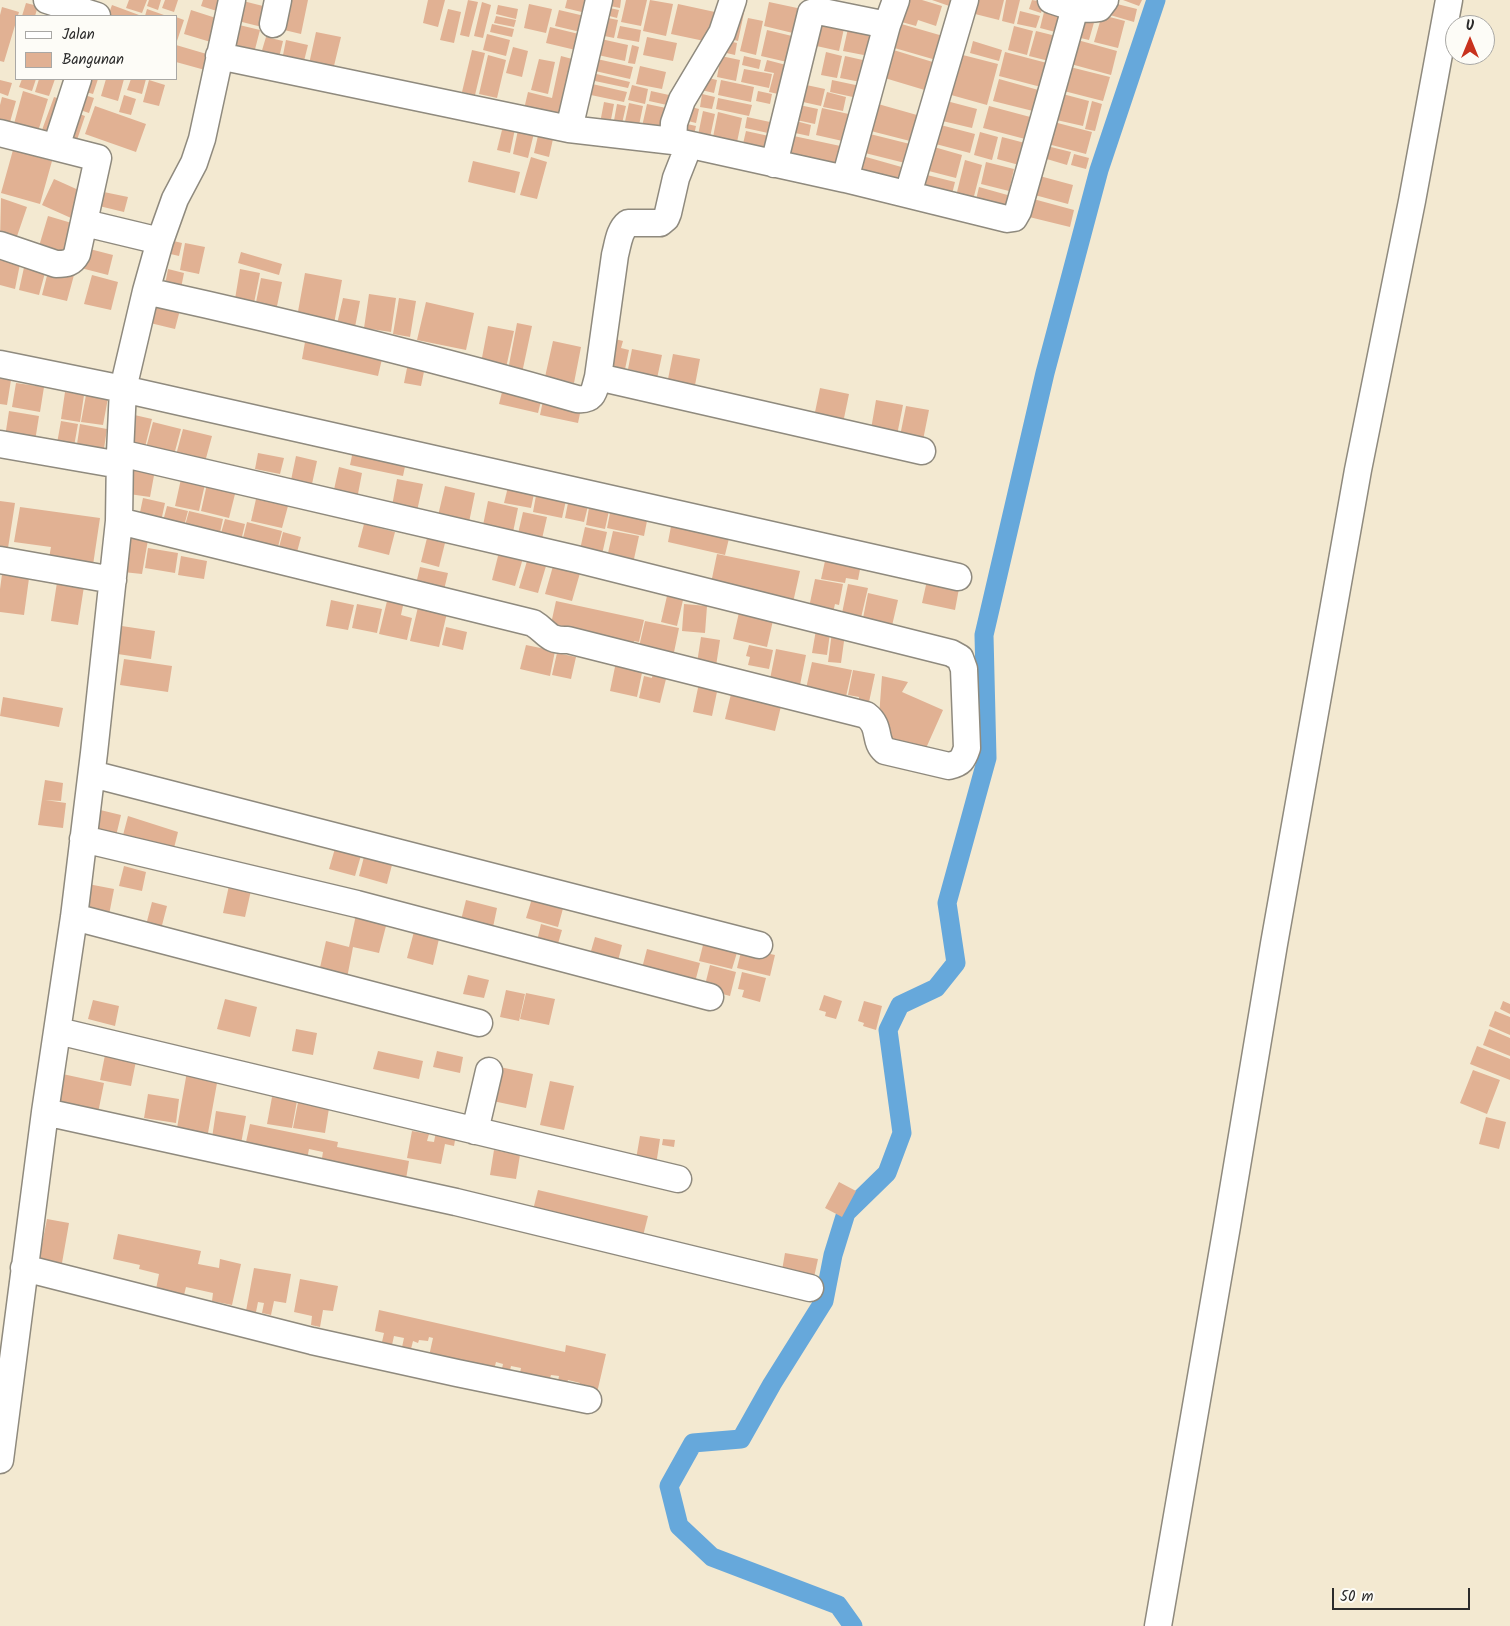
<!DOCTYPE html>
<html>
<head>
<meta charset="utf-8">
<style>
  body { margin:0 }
  #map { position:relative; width:1510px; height:1626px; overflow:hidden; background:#f3e9d1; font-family:Kalam,sans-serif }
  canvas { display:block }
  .legend { position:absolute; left:15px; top:15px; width:162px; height:65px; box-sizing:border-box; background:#fdfcf7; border:1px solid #a9a8a5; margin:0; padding:6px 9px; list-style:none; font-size:15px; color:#2b2b2b }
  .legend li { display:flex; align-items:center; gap:10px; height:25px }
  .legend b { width:25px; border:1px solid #a9a8a5 }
  .north { position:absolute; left:1445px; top:15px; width:50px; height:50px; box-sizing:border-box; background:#fdfcf7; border:1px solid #a9a8a5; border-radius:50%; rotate:0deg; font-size:14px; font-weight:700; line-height:20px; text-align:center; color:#2b2b2b }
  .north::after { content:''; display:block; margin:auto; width:18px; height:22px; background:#c8321e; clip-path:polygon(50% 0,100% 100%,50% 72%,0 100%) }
  .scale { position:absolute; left:1332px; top:1588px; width:138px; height:22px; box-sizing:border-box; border:2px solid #2b2b2b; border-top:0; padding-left:6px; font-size:15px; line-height:18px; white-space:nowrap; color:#2b2b2b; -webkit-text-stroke:4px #fdfcf7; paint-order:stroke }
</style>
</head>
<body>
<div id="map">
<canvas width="1510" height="1626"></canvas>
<ul class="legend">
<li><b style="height:6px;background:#fff"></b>Jalan</li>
<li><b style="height:14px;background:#e1b193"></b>Bangunan</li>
</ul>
<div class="north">U</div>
<div class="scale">50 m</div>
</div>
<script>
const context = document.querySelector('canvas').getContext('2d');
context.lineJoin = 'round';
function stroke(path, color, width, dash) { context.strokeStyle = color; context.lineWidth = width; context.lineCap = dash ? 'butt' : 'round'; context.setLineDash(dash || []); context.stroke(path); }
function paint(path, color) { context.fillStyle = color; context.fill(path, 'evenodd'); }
const canal = new Path2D(`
  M853 1626 838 1605 712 1557 679 1526 669 1486 693 1443 741 1439 772 1384 824 1301 833 1255 846 1213 887 1173 902 1133 888 1030 900 1005 936 988 956 963 947 903 987 758 984 635 1045 373 1099 170 1156 0`);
const building = new Path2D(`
  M129 0H147L142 13 126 8Z
  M149 0H161L158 10 147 6Z
  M165 0H178L174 12 162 8Z
  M203 0H224L220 12 201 6Z
  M239 0 271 8 266 28 234 20Z
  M287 0H308L301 34 280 29Z
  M428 0H445L438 27 423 23Z
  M468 0 478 2 469 37 460 35Z
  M567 0H593L590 14 565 8Z
  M601 0H621L620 8 600 4Z
  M626 0H647L641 26 621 22Z
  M650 0 673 4 666 36 643 31Z
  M904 0H922L942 6 936 26 918 20 916 26 898 21Z
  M932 0H957L955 8Z
  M970 0H1004L999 20 967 12Z
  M1006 0H1020L1014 24 1002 21Z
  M1032 0 1044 2 1041 13 1029 9Z
  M1123 0H1142L1139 6Z
  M482 2 491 5 483 38 474 36Z
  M769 2 802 9 797 34 764 26Z
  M26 3 38 6 35 16H22Z
  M1113 3 1137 9 1134 22 1110 15Z
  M529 4 552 9 546 33 524 28Z
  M678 4 715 12 709 42 671 34Z
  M1046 4 1069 9 1063 34 1040 28Z
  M112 5 139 15V16H108Z
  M498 5 518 9 516 19 496 14Z
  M600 6 619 10 617 18 598 13Z
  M734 6 745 8 738 41 727 38Z
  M2 7 19 12 4 62 0 61V15Z
  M147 9 164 15V16H145Z
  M448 9 461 12 454 43 440 40Z
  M191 10 222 20 214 43 184 34Z
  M559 10 593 18 589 34 555 26Z
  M1020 11 1040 16 1036 28 1017 24Z
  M1078 15 1095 19 1089 40 1072 36Z
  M1102 15 1125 21 1118 48 1094 42Z
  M496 16 516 20 514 27 494 23Z
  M598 16 618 20 614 38 595 34Z
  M176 17 184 20 177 41H176Z
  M748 18 763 21 756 55 740 51Z
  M818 18 845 24 839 51 812 45Z
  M231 23 260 30 253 57 225 50Z
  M898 23 943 36 936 60 891 47Z
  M492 24 514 29 512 37 490 32Z
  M849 24 880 31 874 57 843 51Z
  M620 26 641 30 639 42 617 38Z
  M1014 26 1033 31 1027 55 1008 50Z
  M550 27 587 36 584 52 546 43Z
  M767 30 792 36 787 62 761 56Z
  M1036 31 1060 37 1053 62 1029 56Z
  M316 32 341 37 333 70 309 64Z
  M487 34 510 40 506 56 483 50Z
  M266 37 283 41 278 62 260 57Z
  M647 37 677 43 673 61 643 55Z
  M601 39 628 45 625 61 598 55Z
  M721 39 737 43 735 55 718 51Z
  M1074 39 1117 51 1111 75 1067 63Z
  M286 40 308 45 303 65 282 60Z
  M973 41 1002 50 999 61 970 53Z
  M176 45 210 55 205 70 176 62Z
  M632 45 639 47 635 64 628 63Z
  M513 47 528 51 522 77 506 73Z
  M887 48 936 63 928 91 878 76Z
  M472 50 485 53 475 95 462 92Z
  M826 52 842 56 837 78 821 75Z
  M1005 52 1047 63 1041 87 999 76Z
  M955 53 998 64 987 105 944 93Z
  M488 55 506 60 497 98 479 94Z
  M561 56 576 60 564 118 524 109 528 92 552 98Z
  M721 56 740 60 736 81 717 77Z
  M744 56 761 60 759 69 742 65Z
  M845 56 876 63 871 84 840 78Z
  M539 59 555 62 548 94 531 90Z
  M597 59 633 67 630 79 595 71Z
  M767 60 790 66 783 95 769 92 774 73 764 71Z
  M640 66 666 72 662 89 636 84Z
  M1066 66 1110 77 1103 101 1060 90Z
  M744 69 772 74 769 88 741 82Z
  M592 73 630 82 628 88 590 80Z
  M700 76 717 80 714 93 697 89Z
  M22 79H36L32 91 19 87Z
  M39 79H55L49 96 35 92Z
  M79 79H98L93 94 76 89Z
  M106 79H124L118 101 101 96Z
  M131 79H146L142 94 127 90Z
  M999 79 1042 91 1037 112 993 101Z
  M0 80 12 83 8 96 0 93Z
  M149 80 165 85 159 106 143 102Z
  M721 80 754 87 751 102 718 95Z
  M832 80 865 87 862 99 830 92Z
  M588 83 627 92 624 102 586 94Z
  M797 83 825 89 821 106 794 100Z
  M632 85 648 89 645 104 628 100Z
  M23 91 48 99 36 138 12 131Z
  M651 91 678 97 676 107 649 101Z
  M758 91 772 94 770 104 756 101Z
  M75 92 94 98 89 113 71 107Z
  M827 92 846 97 843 111 823 107Z
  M1059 93 1089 101 1083 126 1052 119Z
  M702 94 715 97 712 109 700 107Z
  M124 95 136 99 131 115 119 112Z
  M2 97 16 101 8 129 0 127V105Z
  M54 97 66 101 54 135 42 130Z
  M718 98 752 105 749 116 716 109Z
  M939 99 977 109 972 128 934 119Z
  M1092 101 1102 104 1095 131 1085 129Z
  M604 102 614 104 610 125 600 123Z
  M871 102 917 115 910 141 863 129Z
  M629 103 643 106 638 130 624 126Z
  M790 103 818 109 815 124 787 118Z
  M617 104 626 106 621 128 613 126Z
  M647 104 671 109 665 136 641 131Z
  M683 105 699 109 696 123 680 119Z
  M95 106 146 124 136 152 85 134Z
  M989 106 1034 118 1029 140 983 128Z
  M822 108 853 115 847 142 816 135Z
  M71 111 85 116 77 140 63 136Z
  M703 111 715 114 709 142 697 140Z
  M718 112 742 118 736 147 712 142Z
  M747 117 770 122 768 133 745 128Z
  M788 119 811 125 809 136 786 131Z
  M1050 121 1092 132 1086 154 1044 143Z
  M683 123 696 126 693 140 679 137Z
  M933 123 975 134 970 153 928 142Z
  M503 126 515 129 510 153 497 150Z
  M540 127 555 130 549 157 534 153Z
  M518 130 534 133 528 158 513 154Z
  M746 131 769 136 766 153 742 148Z
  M862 132 910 144 905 163 857 151Z
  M980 132 998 137 992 160 974 155Z
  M789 135 845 147 840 170 784 158Z
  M1002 137 1025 143 1019 165 997 159Z
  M927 145 962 155 956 178 921 169Z
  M1043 145 1071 152 1067 165 1040 157Z
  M13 150 52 161 40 204 1 193Z
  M1074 154 1089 158 1086 169 1071 165Z
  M859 155 905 168 901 186 854 174Z
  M531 157 547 162 537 199 520 195Z
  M965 160 982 165 972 204 955 200Z
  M473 161 520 172 515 193 468 182Z
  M986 162 1014 169 1009 191 981 184Z
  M919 173 955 182 951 198 915 189Z
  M1036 175 1073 185 1068 204 1031 194Z
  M54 179 83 192 71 218 42 205Z
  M979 187 1011 196 1007 212 975 204Z
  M99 191 128 197 124 212 95 205Z
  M1026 197 1074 210 1070 227 1021 215Z
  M1 198 27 207 14 245 0 241Z
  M48 216 75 224 64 261 37 253Z
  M165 239 182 243 179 256 162 252Z
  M185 243 205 247 199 274 180 270Z
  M82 247 113 255 108 275 77 267Z
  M241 252 282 264 279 275 238 263Z
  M0 260 20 264 15 289 0 285Z
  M25 263 46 269 39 295 19 290Z
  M49 268 74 275 67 301 42 295Z
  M168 269 184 273 180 293 164 290Z
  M240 269 260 273 254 303 235 299Z
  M305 273 342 280 334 324 297 317Z
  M92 275 118 282 111 310 84 304Z
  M261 278 282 282 276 311 255 307Z
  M369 294 396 298 391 332 364 328Z
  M343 298 360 301 355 327 337 324Z
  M399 298 416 301 410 337 393 334Z
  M151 299 181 306 175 329 146 322Z
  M426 302 474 313 466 350 417 340Z
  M517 323 532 326 522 373 508 370Z
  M488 326 514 331 506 368 481 363Z
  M607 337 623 341 621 348 629 350 623 379 599 374Z
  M553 341 581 347 574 383 545 377Z
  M305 342 382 359 378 376 302 359Z
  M632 349 662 355 655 388 637 384 640 372 628 369Z
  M673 354 700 359 695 385 689 383 687 393 666 389Z
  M409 358 426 362 421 386 404 383Z
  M0 378 11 380 7 405 0 404Z
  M16 383 44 387 40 412 12 407Z
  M504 384 543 393 538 413 499 404Z
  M820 388 849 394 843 423 814 417Z
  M65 392 84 395 80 422 61 419Z
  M86 395 108 398 103 425 81 422Z
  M544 396 582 404 578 423 540 415Z
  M876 400 903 405 896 440 870 435Z
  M906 406 929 410 922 445 899 441Z
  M9 411 39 416 35 441 5 437Z
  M130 414 152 419 144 451 122 445Z
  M61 421 78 424 73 452 56 449Z
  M153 422 181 429 174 455 146 448Z
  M80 424 107 429 103 455 76 451Z
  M183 429 212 436 205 462 176 455Z
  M354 446 407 457 403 476 350 465Z
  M258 453 284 458 280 474 255 469Z
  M296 456 317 461 312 484 291 480Z
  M127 465 155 470 150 497 122 493Z
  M339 467 362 473 357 499 333 494Z
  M181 479 205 484 199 511 175 506Z
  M397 479 423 484 417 511 392 506Z
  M509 483 535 489 531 508 504 503Z
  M207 484 236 490 229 518 201 511Z
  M445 486 475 493 468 527 437 520Z
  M537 490 567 496 562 518 533 512Z
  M143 498 165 503 160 526 138 522Z
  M569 498 589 502 584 522 565 518Z
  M256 499 288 506 282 528 251 521Z
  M0 501 15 503 8 548 0 547Z
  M488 501 518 508 512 537 482 530Z
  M590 502 610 506 605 529 586 525Z
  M612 503 649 511 644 536 607 528Z
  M167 506 188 511 183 530 162 525Z
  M20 507 100 518 93 565 49 558 51 547 14 542Z
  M189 511 223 519 219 537 184 529Z
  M523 512 547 517 541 543 517 538Z
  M673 516 731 530 725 555 668 542Z
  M225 519 245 524 240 545 219 540Z
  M247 522 282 531 277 551 242 542Z
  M364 524 395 532 389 555 358 547Z
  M585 527 607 532 601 559 579 554Z
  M613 531 639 536 632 568 606 562Z
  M283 532 301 537 296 556 278 551Z
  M128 537 148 540 142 574 123 572Z
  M427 538 445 543 439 567 421 562Z
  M148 548 178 553 175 573 145 568Z
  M499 552 523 558 515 586 492 580Z
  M827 552 862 559 858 580 846 578 845 583 821 579Z
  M717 554 800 571 792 607 710 588Z
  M181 556 207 561 204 579 178 575Z
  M527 561 546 566 538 593 519 588Z
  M553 566 580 573 572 601 545 594Z
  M3 567 30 571 24 615 0 612V589Z
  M420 567 448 573 443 594 415 588Z
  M58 576 85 580 78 625 51 621Z
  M928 576 960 583 955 610 922 603Z
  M815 579 843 584 839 605 835 604 832 617 808 612Z
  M848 584 868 588 860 622 841 618Z
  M868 593 898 600 891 630 862 623Z
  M667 596 683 600 677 626 661 622Z
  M388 597 404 601 401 615 412 618 407 640 379 634Z
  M331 600 354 605 348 630 326 626Z
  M556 601 644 620 639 642 634 641 631 651 549 633Z
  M357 604 382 609 377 633 352 628Z
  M684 604 707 606 705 633 682 631Z
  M418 607 447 613 439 647 410 641Z
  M740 608 774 616 767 647 733 639Z
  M645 621 679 628 672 662 638 651Z
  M817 624 831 626 827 655 812 653Z
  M115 625 155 631 151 659 111 653Z
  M446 627 467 632 463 650 442 645Z
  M832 632 845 634 841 663 828 662Z
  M701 637 720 640 716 666 697 663Z
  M526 645 555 651 550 676 520 669Z
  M749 645 773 650 769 669 748 665 750 657 746 656Z
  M776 649 806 655 799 690 769 684Z
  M557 653 576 657 571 679 552 675Z
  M124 659 172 666 168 692 120 685Z
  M616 662 643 668 637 697 610 691Z
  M812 662 852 670 845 701 805 693Z
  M853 670 875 674 869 702 859 700V697L848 695Z
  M653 671 667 675 660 703 639 698 644 676 652 678Z
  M882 676 908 682 902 692 943 710 923 755 880 736 878 730Z
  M699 683 718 687 712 716 693 712Z
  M732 690 782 702 775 731 725 719Z
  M3 697 63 708 59 727 0 716Z
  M45 780 63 783 61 801 45 800 66 803 63 828 38 825Z
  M96 809 121 815 115 840 90 834Z
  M128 816 178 832 174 848 147 841 146 845 122 839Z
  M336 845 362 852 355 876 329 869Z
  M365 853 393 861 387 884 359 876Z
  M124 866 146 872 142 891 119 886Z
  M230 881 252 886 245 917 223 913Z
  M88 884 114 889 108 920 82 915Z
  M534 892 565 901 558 927 526 918Z
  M466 900 497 908 492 932 460 924Z
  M152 902 167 906 160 933 145 929Z
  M356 915 387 922 379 953 353 947 347 978 319 972 326 941 349 947Z
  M416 924 441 930 433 965 407 958Z
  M541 924 562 930 557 947 537 941Z
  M595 937 622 945 617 965 589 958Z
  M705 937 739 946 732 969 699 961Z
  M742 948 775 955 770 976 737 968Z
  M647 949 700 963 694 986 641 972Z
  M710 965 736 972 730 996 704 989Z
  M742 972 766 978 760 1002 742 997 744 990 738 989Z
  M468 975 489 980 484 998 463 994Z
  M506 990 525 994 519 1021 500 1017Z
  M526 993 555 999 549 1025 520 1019Z
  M824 995 842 1001 836 1019 825 1016 826 1012 819 1010Z
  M225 999 257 1007 250 1037 217 1029Z
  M93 1000 119 1006 115 1026 88 1019Z
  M864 1001 882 1006 876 1030 863 1026 864 1023 858 1021Z
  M1503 1001 1510 1004V1014L1500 1009Z
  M1495 1011 1510 1017V1035L1489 1026Z
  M296 1029 317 1033 313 1055 292 1051Z
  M1489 1029 1510 1038V1056L1483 1045Z
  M1477 1046 1510 1059V1080L1470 1064Z
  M106 1050 137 1056 131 1086 100 1080Z
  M378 1051 423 1061 419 1079 373 1069Z
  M437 1051 463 1057 460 1073 433 1067Z
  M188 1066 219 1072 208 1133 177 1128Z
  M495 1066 533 1074 526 1108 488 1100Z
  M1473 1070 1500 1080 1487 1114 1460 1103Z
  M58 1073 104 1083 98 1113 52 1103Z
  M550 1081 574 1086 564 1130 540 1125Z
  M148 1094 179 1099 176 1123 144 1118Z
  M272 1097 297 1101 292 1128 267 1124Z
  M299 1097 330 1102 325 1133 293 1128Z
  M216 1111 246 1116 241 1144 212 1138Z
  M1486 1117 1506 1122 1499 1149 1479 1144Z
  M250 1124 338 1142 337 1147 409 1161 405 1185 321 1164 323 1152 309 1149 306 1164 244 1151Z
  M437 1126 457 1129 454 1146 445 1144 441 1164 407 1158 412 1131 429 1134 427 1141 434 1142Z
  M640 1136 660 1139 656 1165H635Z
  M663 1139 675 1140 674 1147 662 1145Z
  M494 1150 520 1155 516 1179 490 1175Z
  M839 1182 856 1191 842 1217 825 1208Z
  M538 1190 648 1216 642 1240 532 1214Z
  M47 1219 69 1223 62 1263 39 1259Z
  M118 1234 201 1251 198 1264 219 1268 220 1259 241 1264 232 1305 212 1301 213 1293 186 1287 184 1295 156 1289 159 1274 139 1269 140 1265 113 1259Z
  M785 1253 818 1259 813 1282 781 1276Z
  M254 1268 291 1274 286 1303 274 1301 271 1315 262 1313 264 1303 258 1302 256 1312 246 1311Z
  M300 1279 338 1286 333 1311 323 1310 320 1327 311 1325 312 1316 294 1312Z
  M379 1310 565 1352 566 1345 606 1354 596 1397 578 1393 580 1383 568 1380 566 1388 557 1386 559 1376 551 1375 548 1384 519 1378 521 1368 511 1366 509 1375 501 1373 503 1364 496 1362 494 1370 429 1356 433 1338 429 1337 428 1341 419 1340 418 1343 413 1341 411 1349 402 1347 404 1338 394 1336 392 1345 382 1342 384 1333 375 1331Z`);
const minor = new Path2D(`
  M47 0 97 16
  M1051 0C1066 5 1083 11 1099 8L1105 0
  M273 24 278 0
  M219 56 569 129 673 141 845 179 1007 219 1014 218 1018 211 1075 8
  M569 129 599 0
  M0 133 98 158 77 254C72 263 67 264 56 264L0 245
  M673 141 674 123 682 100 722 33 733 0
  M56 147 78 79
  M774 164 811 13 818 11 887 25
  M845 179 887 25 896 0
  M908 194 965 0
  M85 223 160 241
  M146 291C291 323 435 358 577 399 594 401 594 391 598 377L615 255C618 244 619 230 628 223H660L666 218 668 213 676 178 689 145
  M0 364 123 389 958 577
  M598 377 922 451
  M0 444 120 465
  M119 521 533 623C548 632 547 641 568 640L866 715C882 727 873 741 885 751L949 766C961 763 963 760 967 748L964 669 960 658 951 653 576 559 120 453
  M0 560 113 580
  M92 774 759 945
  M83 839 357 904 710 997
  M74 917 479 1023
  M58 1031 678 1179
  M45 1112 456 1202 810 1288
  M475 1131 489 1071
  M24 1268 312 1341 457 1373 588 1400
  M0 1460 45 1112 74 917 94 753 119 521 120 453 123 389 146 291 160 241 175 199 194 163 202 139 232 0
  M1158 1626 1227 1226 1274 944 1358 470 1412 201 1449 0`);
stroke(canal, '#66a8db', 19);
paint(building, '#e1b193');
stroke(minor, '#8f8a7e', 29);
stroke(minor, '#fff', 26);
</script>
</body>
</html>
